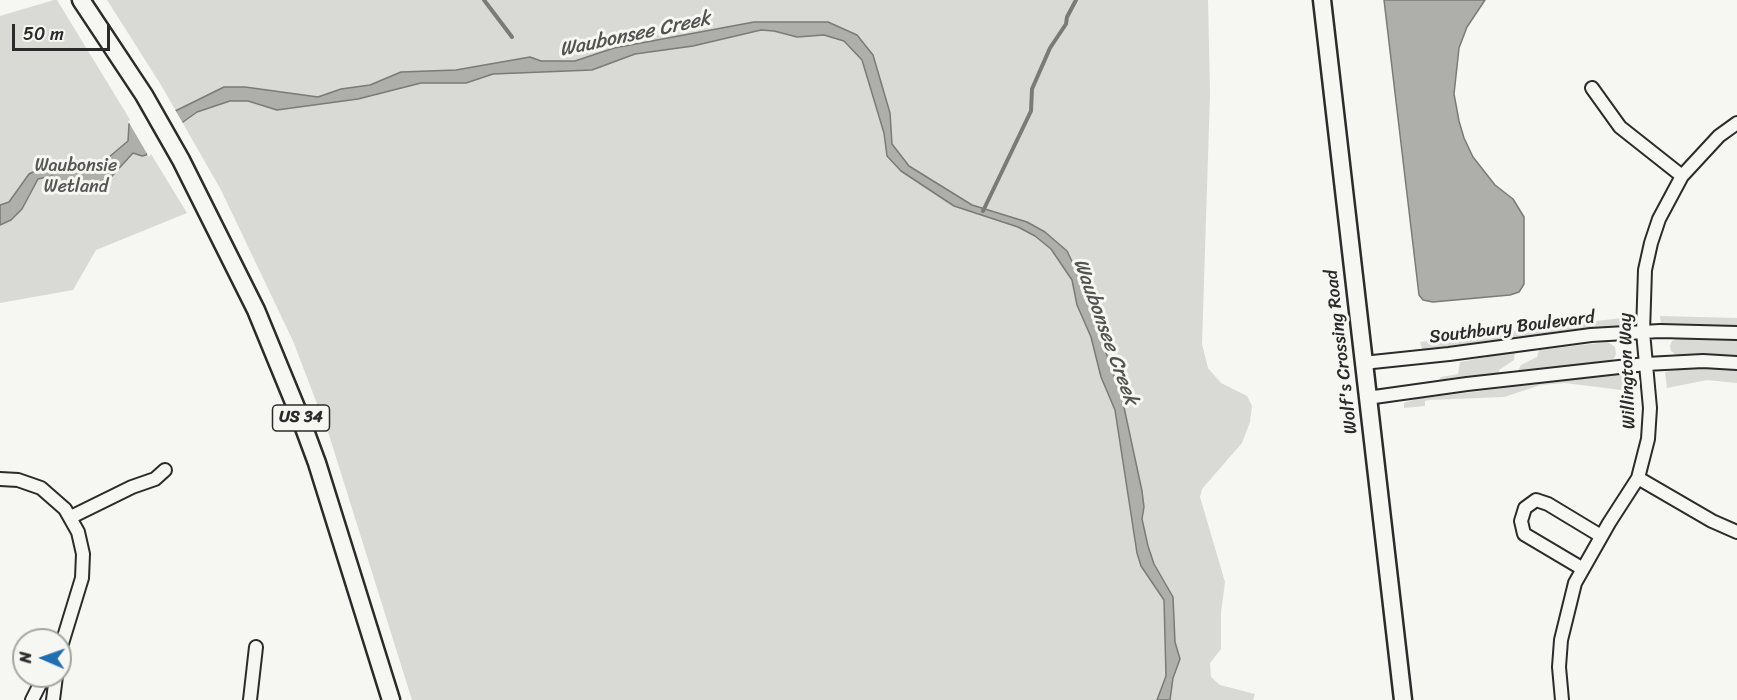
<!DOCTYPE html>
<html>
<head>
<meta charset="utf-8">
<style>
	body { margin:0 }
	#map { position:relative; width:1737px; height:700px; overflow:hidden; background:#f6f6f2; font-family:Sriracha,sans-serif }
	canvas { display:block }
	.north { position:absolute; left:12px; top:628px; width:60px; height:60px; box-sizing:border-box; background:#f6f6f2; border:2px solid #a5a5a2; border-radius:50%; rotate:272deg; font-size:16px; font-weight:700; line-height:24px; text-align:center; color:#2b2b2b }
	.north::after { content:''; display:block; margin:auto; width:21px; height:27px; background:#1f6fb2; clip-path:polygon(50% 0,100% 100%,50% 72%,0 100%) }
	.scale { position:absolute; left:12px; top:24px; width:98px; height:27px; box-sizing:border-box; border:3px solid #2b2b2b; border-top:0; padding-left:8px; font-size:18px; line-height:21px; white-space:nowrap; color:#2b2b2b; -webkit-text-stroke:4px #f6f6f2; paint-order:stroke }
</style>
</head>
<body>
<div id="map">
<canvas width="1737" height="700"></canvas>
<div class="north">N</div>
<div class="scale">50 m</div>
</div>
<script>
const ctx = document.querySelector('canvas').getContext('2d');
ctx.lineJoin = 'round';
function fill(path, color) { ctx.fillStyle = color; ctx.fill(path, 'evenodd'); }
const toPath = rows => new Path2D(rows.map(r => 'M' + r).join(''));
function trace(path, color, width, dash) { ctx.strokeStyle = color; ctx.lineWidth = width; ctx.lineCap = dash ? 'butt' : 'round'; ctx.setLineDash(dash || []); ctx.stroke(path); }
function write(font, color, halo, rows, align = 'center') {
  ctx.font = font + ' Sriracha,sans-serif'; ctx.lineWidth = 6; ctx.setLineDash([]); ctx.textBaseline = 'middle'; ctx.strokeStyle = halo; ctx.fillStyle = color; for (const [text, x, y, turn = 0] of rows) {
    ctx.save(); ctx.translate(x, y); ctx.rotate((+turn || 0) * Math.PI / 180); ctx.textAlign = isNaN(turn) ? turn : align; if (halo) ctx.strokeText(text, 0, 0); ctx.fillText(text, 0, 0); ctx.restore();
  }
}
fill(toPath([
	[54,0,57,0,187,213,96,250,73,290,0,303,0,16],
	[107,0,1208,0,1210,94,1202,344,1208,368,1221,383,1247,396,1252,406,1250,422,1242,443,1202,489,1200,497,1225,582,1221,613,1221,649,1210,663,1211,677,1220,685,1255,694,1253,700,412,700,329,435,293,341,221,190,161,85],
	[1660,316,1737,318,1737,328,1666,325,1661,324],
	[1622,318,1622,326,1613,329,1423,351,1420,342],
	[1679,338,1737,340,1737,357,1676,355,1671,351,1670,346,1672,341],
	[1608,342,1615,347,1616,353,1615,357,1610,362,1516,374,1521,365,1537,357,1539,350],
	[1515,352,1514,360,1499,370,1498,376,1437,383,1441,377,1458,374,1460,362],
	[1682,368,1737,369,1737,383,1707,380,1667,388,1665,372],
	[1620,374,1627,375,1629,391,1565,383,1541,385,1504,397,1429,400,1425,401,1425,406,1404,408,1404,403,1415,399]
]), '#d9d9d5');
const water = toPath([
	[1384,0,1485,0,1467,27,1459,48,1454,94,1459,121,1464,138,1473,157,1495,185,1513,199,1524,217,1524,284,1519,292,1510,295,1433,302,1423,300,1419,295,1384,0],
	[754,22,828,22,857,35,873,55,890,113,892,144,909,166,972,205,1027,222,1045,232,1067,251,1079,276,1122,398,1142,491,1144,507,1142,519,1148,546,1154,564,1173,597,1175,642,1180,659,1173,678,1170,700,1157,700,1166,676,1164,600,1141,566,1137,553,1115,410,1101,377,1091,337,1077,305,1072,280,1051,249,1035,236,1018,227,954,206,901,171,887,156,884,133,862,60,844,41,824,35,797,37,774,31,761,30,693,46,635,54,592,70,493,74,466,83,421,83,358,99,277,110,248,101,230,101,197,112,158,140,146,155,142,156,133,153,112,176,97,183,64,183,52,176,38,179,22,209,11,220,0,225,0,205,9,202,29,174,49,164,71,171,90,170,102,163,128,141,129,124,140,120,161,118,224,87,245,87,318,97,341,89,370,85,401,72,456,70,530,57,541,61,575,61,614,48,754,22]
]);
fill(water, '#aeaeab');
trace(water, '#7a7a78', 1.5);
fill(toPath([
	[174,108,184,125,160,142,149,157,128,121,139,117,160,115]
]), '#f6f6f2');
trace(toPath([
	[484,0,512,37],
	[983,211,1031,111,1032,89,1050,48,1066,24,1067,17,1076,0]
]), '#7a7a78', 4);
const minor = toPath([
	[1592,88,1620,127,1682,176],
	[1363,363,1449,354,1591,335,1660,331,1737,333],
	[1367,398,1467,384,1646,364,1703,361,1737,363],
	[1638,478,1712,521,1737,532],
	[0,479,18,480,41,488,65,509,78,532,83,554,82,578,60,650],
	[71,517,132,487,155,479,165,470],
	[1583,569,1524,534,1521,521,1525,508,1536,500,1548,504,1601,536],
	[32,700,44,676],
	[53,700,56,676],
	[250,700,256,647],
	[1562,700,1559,667,1561,640,1575,583,1609,523,1638,478,1648,439,1650,408,1643,332,1645,270,1651,243,1659,219,1682,176,1719,136,1737,123]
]);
const major = toPath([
	[81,0,144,95,181,160,256,310,300,417,317,463,391,700],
	[1322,0,1403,700]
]);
trace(minor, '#2b2b2b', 16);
trace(major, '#2b2b2b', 21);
trace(minor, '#f6f6f2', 12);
trace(major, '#f6f6f2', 16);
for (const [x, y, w] of [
	[301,418,57]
]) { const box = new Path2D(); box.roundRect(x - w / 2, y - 13, w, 26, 4.5); ctx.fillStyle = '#f6f6f2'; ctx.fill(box); trace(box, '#2b2b2b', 1.5); }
write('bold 16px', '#2b2b2b', null, [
	["US 34",301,418]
]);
write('18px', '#565656', '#f6f6f2', [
	["Waubonsie",76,166],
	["Wetland",76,187]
]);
write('18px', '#2b2b2b', '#f6f6f2', [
	["Southbury Boulevard",1512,328,-7],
	["Wolf's Crossing Road",1342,352,-97],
	["Willington Way",1628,371,-92]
]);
write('italic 20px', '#525251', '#f6f6f2', [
	["Waubonsee Creek",635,35,-12],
	["Waubonsee Creek",1105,332,70]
]);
</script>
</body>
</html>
